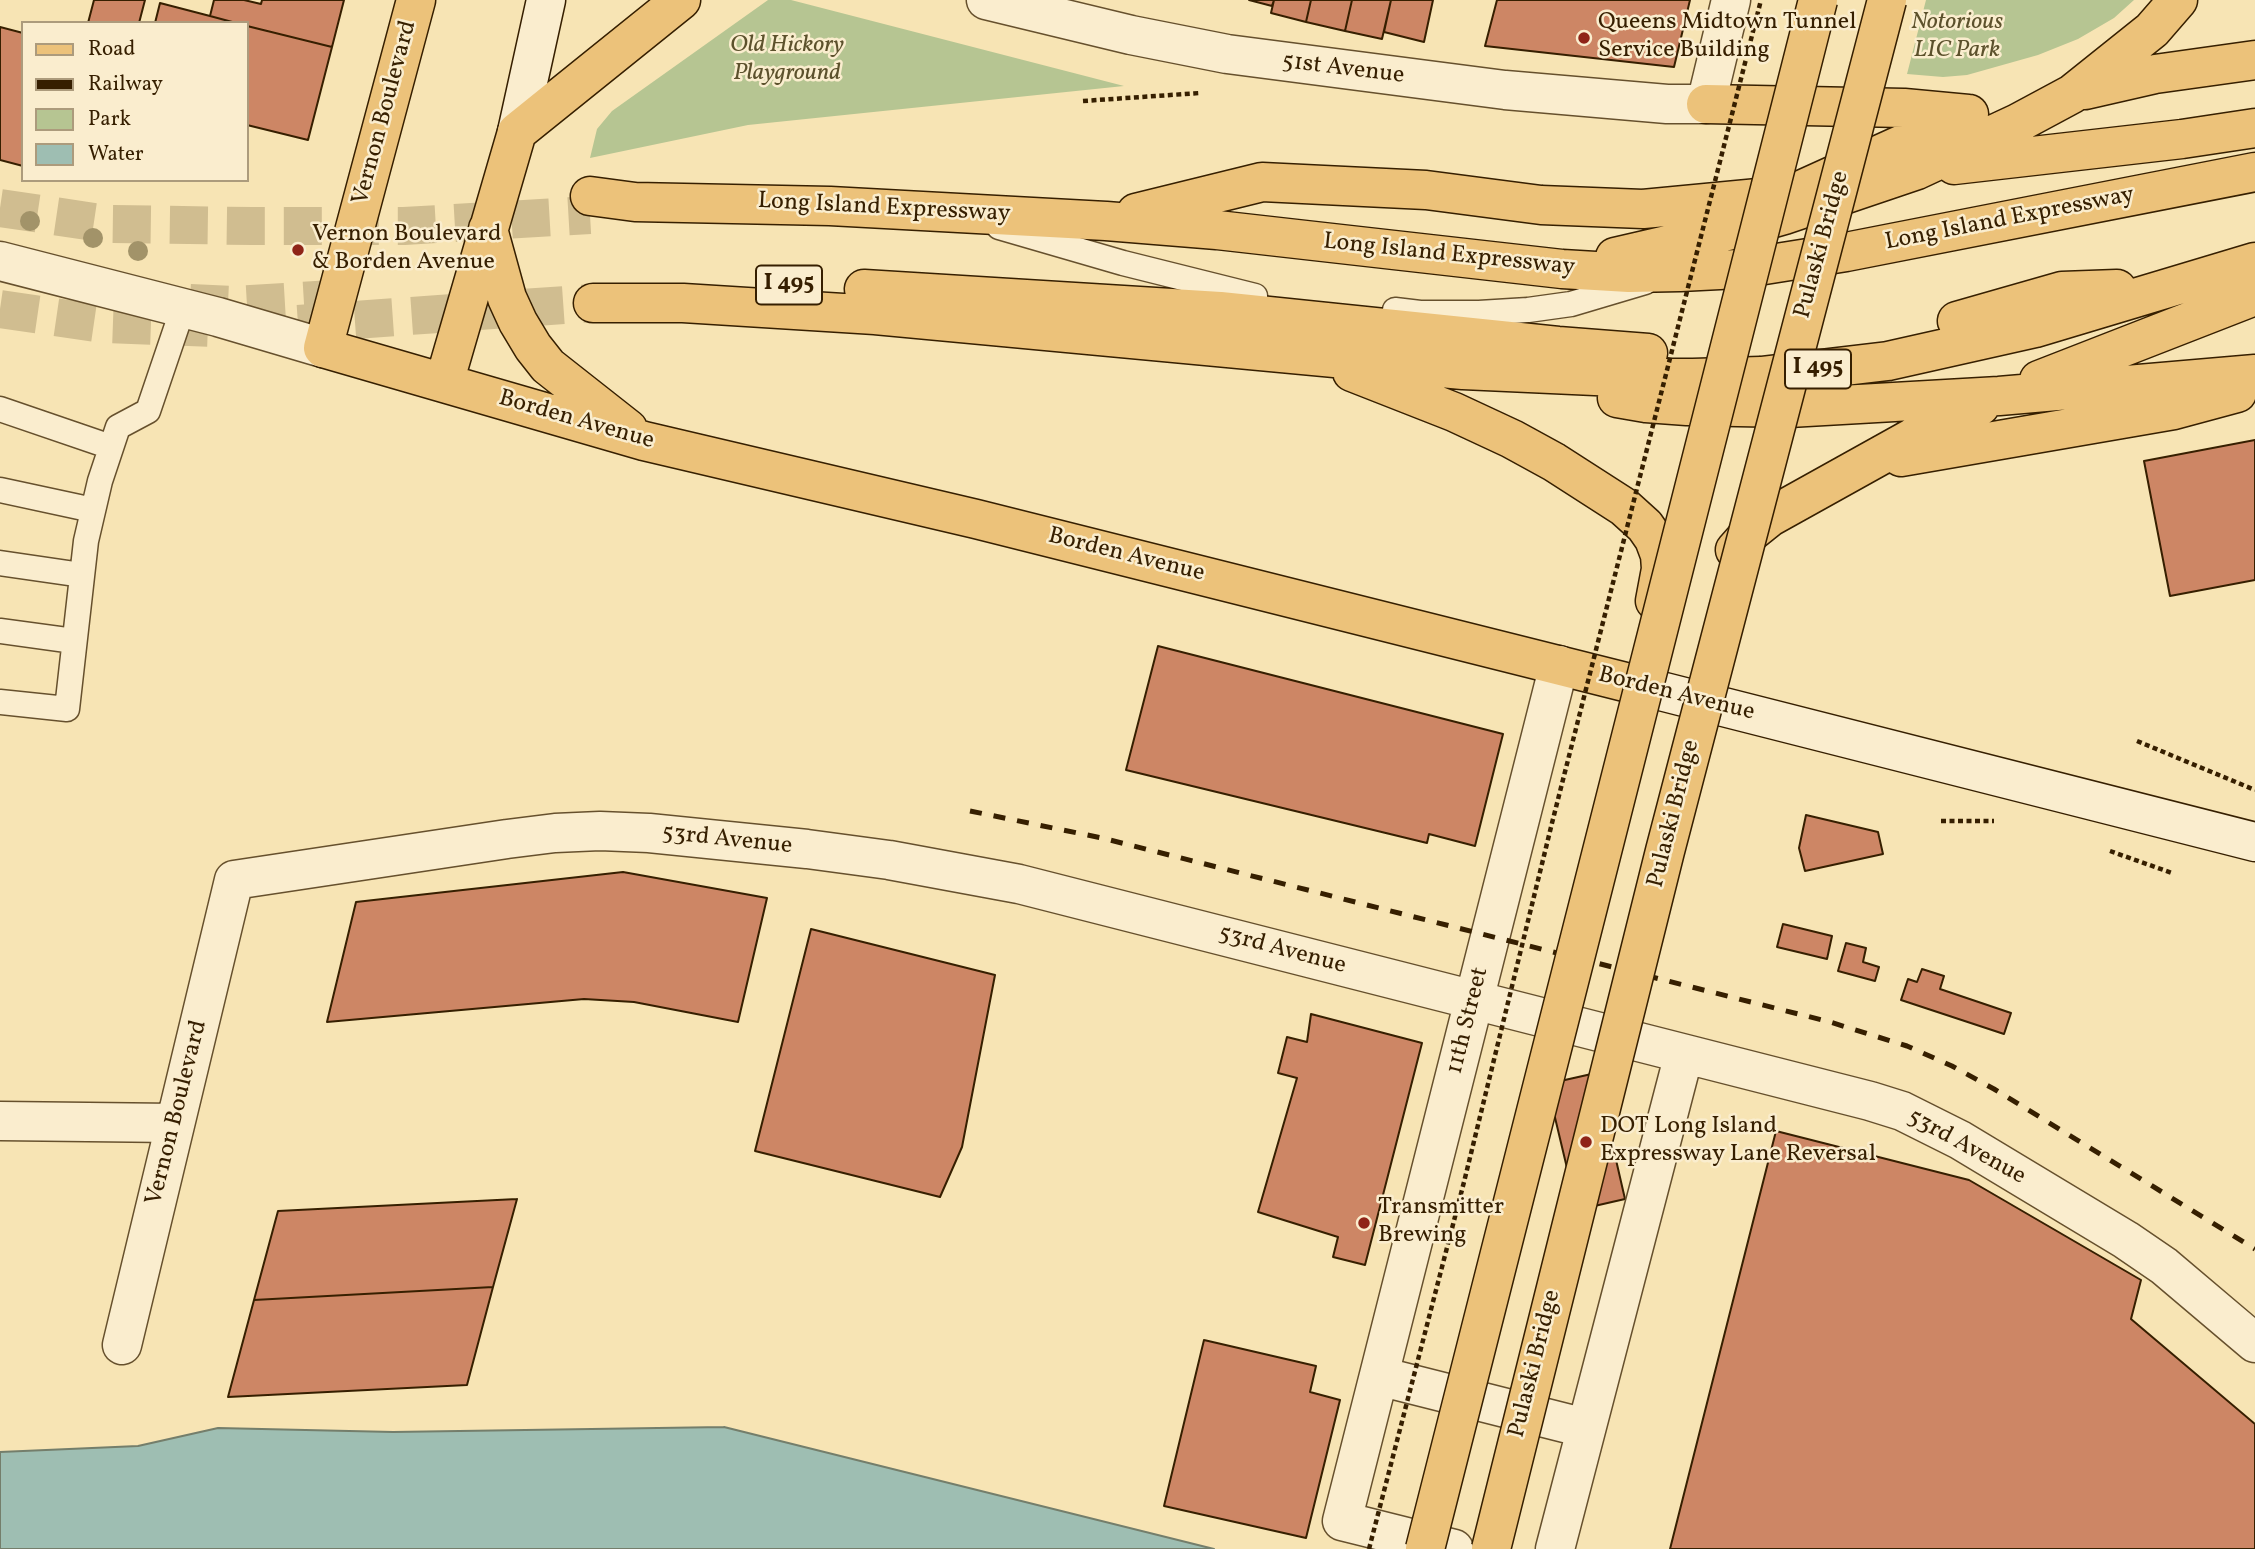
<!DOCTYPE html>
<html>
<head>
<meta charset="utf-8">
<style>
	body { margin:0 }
	#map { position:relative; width:2255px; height:1549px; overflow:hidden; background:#f7e4b4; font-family:Vollkorn,serif }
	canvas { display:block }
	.legend { position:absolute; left:21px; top:21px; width:228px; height:161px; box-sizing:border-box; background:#faedce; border:2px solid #ac9b7c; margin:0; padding:9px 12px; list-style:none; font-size:21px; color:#361f00 }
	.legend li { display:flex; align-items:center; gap:14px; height:35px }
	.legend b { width:35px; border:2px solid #ac9b7c }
</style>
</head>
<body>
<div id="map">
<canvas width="2255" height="1549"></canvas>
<ul class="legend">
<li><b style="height:9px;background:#ecc27a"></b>Road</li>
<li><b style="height:9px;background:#361f00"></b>Railway</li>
<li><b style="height:19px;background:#b6c592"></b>Park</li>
<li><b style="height:19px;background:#9ebeb2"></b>Water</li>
</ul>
</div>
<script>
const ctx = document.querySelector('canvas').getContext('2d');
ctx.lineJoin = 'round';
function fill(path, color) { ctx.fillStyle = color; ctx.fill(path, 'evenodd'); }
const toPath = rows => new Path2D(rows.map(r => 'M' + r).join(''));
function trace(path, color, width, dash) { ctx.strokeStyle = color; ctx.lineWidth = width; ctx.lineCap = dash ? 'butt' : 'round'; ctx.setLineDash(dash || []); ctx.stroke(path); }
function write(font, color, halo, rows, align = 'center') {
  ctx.font = font + ' Vollkorn,serif'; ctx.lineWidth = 5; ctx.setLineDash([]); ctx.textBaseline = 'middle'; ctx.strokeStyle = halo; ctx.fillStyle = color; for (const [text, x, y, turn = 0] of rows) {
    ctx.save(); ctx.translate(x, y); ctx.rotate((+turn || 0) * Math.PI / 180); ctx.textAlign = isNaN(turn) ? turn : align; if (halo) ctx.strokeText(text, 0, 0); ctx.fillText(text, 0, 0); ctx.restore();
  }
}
fill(toPath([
	[768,0,791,0,1124,86,748,125,590,158,597,129,612,111],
	[1926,0,2134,0,2114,18,2078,39,2038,55,1967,75,1943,77,1907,74]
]), '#b6c592');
const water = toPath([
	[724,1427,1214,1549,0,1549,0,1452,138,1446,218,1428,393,1432,724,1427]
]);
fill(water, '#9ebeb2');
trace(water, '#747e6b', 2);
const building = toPath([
	[94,0,145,0,139,23,88,23,94,0],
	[214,0,244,0,261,4,262,0,344,0,332,47,247,26,247,23,236,23,210,16,214,0],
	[1249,0,1274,0,1272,6,1249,0],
	[1274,0,1311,0,1306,22,1271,13,1274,0],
	[1311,0,1352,0,1345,31,1306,22,1311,0],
	[1352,0,1391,0,1382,39,1345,31,1352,0],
	[1391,0,1433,0,1424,42,1384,32,1391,0],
	[1497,0,1690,0,1674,67,1485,46,1497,0],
	[160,3,210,16,236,23,155,23,160,3],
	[247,26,332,47,308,140,247,125,247,26],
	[0,27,23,33,23,166,0,160,0,27],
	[2255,440,2255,580,2170,596,2144,461,2255,440],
	[1158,646,1503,734,1475,846,1429,834,1427,843,1126,770,1158,646],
	[1806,815,1878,832,1883,854,1805,871,1799,848,1806,815],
	[623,872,767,898,738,1022,634,1002,584,999,327,1022,356,902,623,872],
	[1783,924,1832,936,1827,959,1777,947,1783,924],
	[811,929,995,975,962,1147,940,1197,755,1151,811,929],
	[1846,943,1866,948,1863,962,1879,967,1875,981,1838,971,1846,943],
	[1922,969,1944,976,1940,989,2011,1013,2004,1034,1901,1000,1908,979,1917,982,1922,969],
	[1311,1014,1422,1043,1365,1265,1333,1257,1338,1237,1258,1212,1297,1078,1278,1073,1287,1037,1307,1042,1311,1014],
	[1596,1073,1625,1199,1577,1210,1547,1084,1596,1073],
	[1776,1131,1969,1180,2141,1280,2131,1319,2255,1424,2255,1549,1670,1549,1776,1131],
	[517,1199,493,1287,254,1300,278,1211,517,1199],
	[493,1287,467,1385,228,1397,254,1300,493,1287],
	[1204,1340,1316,1366,1310,1392,1340,1400,1306,1538,1164,1506,1204,1340]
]);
fill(building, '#cd8665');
trace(building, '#361f00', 2);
trace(toPath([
	[0,208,108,224,253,226,404,226,590,215],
	[190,303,233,305,333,299],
	[0,309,103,324,217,328],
	[298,324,593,303]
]), '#d0bd90', 38, [38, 19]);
const service = toPath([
	[999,227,1123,263,1255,296],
	[1395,310,1420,313,1479,313,1528,310,1571,304,1645,282],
	[0,409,111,447],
	[0,490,93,510],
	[0,563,82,575],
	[0,631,74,641],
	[0,702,67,709,86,541,100,481,118,427,148,411,183,308]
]);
const minor = toPath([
	[986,0,1131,35,1227,54,1505,90,1667,104,1706,104,1731,0],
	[0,261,218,317,323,348],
	[0,1121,175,1123],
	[122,1345,234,880,507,839,555,833,600,831,649,833,807,849,889,860,1019,884,1870,1101,1902,1111,1960,1140,2126,1240,2164,1266,2255,1343],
	[1379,1376,1585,1428],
	[1454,1549,1342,1521,1559,665],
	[1555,1549,1684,1054]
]);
const secondary = toPath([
	[517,132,546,0],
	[1633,684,2255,842]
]);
const primary = toPath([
	[416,0,323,348,644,441,976,519,1633,684],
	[488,229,507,298,518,322,533,347,548,366,628,429],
	[444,383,517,132,681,0]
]);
const motorway = toPath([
	[2085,90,2155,74,2255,60],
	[1706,104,1904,108,1968,114],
	[1954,165,2182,139,2255,128],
	[590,196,635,202,830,206,1106,221,1217,230,1562,269,1629,273,1680,272,1739,269,1846,252,2255,172],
	[1136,213,1262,182,1426,190,1541,205,1643,209,1790,195,1969,114],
	[1615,257,1732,230,1784,215,1917,170,2018,123,2072,94,2152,30,2178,0],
	[864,289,1220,311,1558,346,1648,353],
	[593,303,683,303,875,315,1463,370,1639,378,1693,378,1761,376,1888,361,2035,328,2255,262],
	[1957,321,2062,291,2117,289],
	[1352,372,1454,412,1512,439,1554,462,1624,507,1645,526,1654,539,1660,555,1661,569,1655,601],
	[2039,380,2247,299,2255,294],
	[1617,398,1646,403,1687,406,1789,408,1999,396,2255,374],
	[1901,457,2174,410,2237,393],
	[1735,550,1750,533,1770,517,1912,438,1980,406]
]);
trace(service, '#66502d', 27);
trace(minor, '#66502d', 41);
trace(secondary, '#361f00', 41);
trace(primary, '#361f00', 41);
trace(motorway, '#361f00', 41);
trace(toPath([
	[1083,101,1200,93],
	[2137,741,2255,790],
	[1941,821,1994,821],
	[2110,851,2172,873]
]), '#361f00', 4.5, [5, 3.5]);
trace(service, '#faedce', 24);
trace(minor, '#faedce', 38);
trace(secondary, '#faedce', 38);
trace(primary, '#ecc27a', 38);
trace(motorway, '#ecc27a', 38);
trace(toPath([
	[970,811,1102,838,1830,1022,1907,1046,1952,1066,1994,1089,2255,1249]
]), '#361f00', 5, [12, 12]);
const primaryBridge = toPath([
	[1425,1549,1818,0],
	[1491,1549,1665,851,1887,0]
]);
trace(primaryBridge, '#361f00', 41, []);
trace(toPath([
	[1369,1549,1464,1182,1552,823,1761,0]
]), '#361f00', 4.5, [5, 3.5]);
trace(primaryBridge, '#ecc27a', 38);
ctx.fillStyle = '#a29369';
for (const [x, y] of [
	[30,221],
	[93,238],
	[138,251]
]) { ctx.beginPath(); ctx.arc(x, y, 10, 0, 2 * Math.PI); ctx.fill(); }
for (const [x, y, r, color] of [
	[1584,38,7,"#8f2418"],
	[298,250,7,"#8f2418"],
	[1586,1142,7,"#8f2418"],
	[1364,1223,7,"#8f2418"]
]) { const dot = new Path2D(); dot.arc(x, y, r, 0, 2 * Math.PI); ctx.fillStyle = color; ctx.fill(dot); trace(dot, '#faedce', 2.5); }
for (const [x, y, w] of [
	[789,285,66],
	[1818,369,66]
]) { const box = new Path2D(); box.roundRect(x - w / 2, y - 19.5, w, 39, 5); ctx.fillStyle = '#faedce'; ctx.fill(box); trace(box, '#361f00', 2); }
write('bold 23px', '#361f00', null, [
	["I 495",789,285],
	["I 495",1818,369]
]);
write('24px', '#361f00', '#faedce', [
	["Queens Midtown Tunnel",1598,24],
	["Service Building",1598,52],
	["Vernon Boulevard",312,236],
	["& Borden Avenue",312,264],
	["DOT Long Island",1600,1128],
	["Expressway Lane Reversal",1600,1156],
	["Transmitter",1378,1209],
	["Brewing",1378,1237]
], 'left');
write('italic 24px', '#5c512c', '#faedce', [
	["Notorious",1957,24],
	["LIC Park",1957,52],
	["Old Hickory",787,47],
	["Playground",787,75]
]);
write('24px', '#361f00', '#faedce', [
	["51st Avenue",1343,70,7],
	["Vernon Boulevard",386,113,-75],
	["Long Island Expressway",884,209,3],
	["Long Island Expressway",2010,220,-11],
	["Pulaski Bridge",1823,245,-75],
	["Long Island Expressway",1449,256,6],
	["Borden Avenue",576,421,16],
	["Borden Avenue",1126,556,14],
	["Borden Avenue",1676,695,14],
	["Pulaski Bridge",1675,814,-76],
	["53rd Avenue",727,841,6],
	["53rd Avenue",1282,951,15],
	["11th Street",1469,1021,-76],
	["Vernon Boulevard",178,1113,-76],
	["53rd Avenue",1966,1148,29],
	["Pulaski Bridge",1536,1364,-76]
]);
</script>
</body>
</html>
